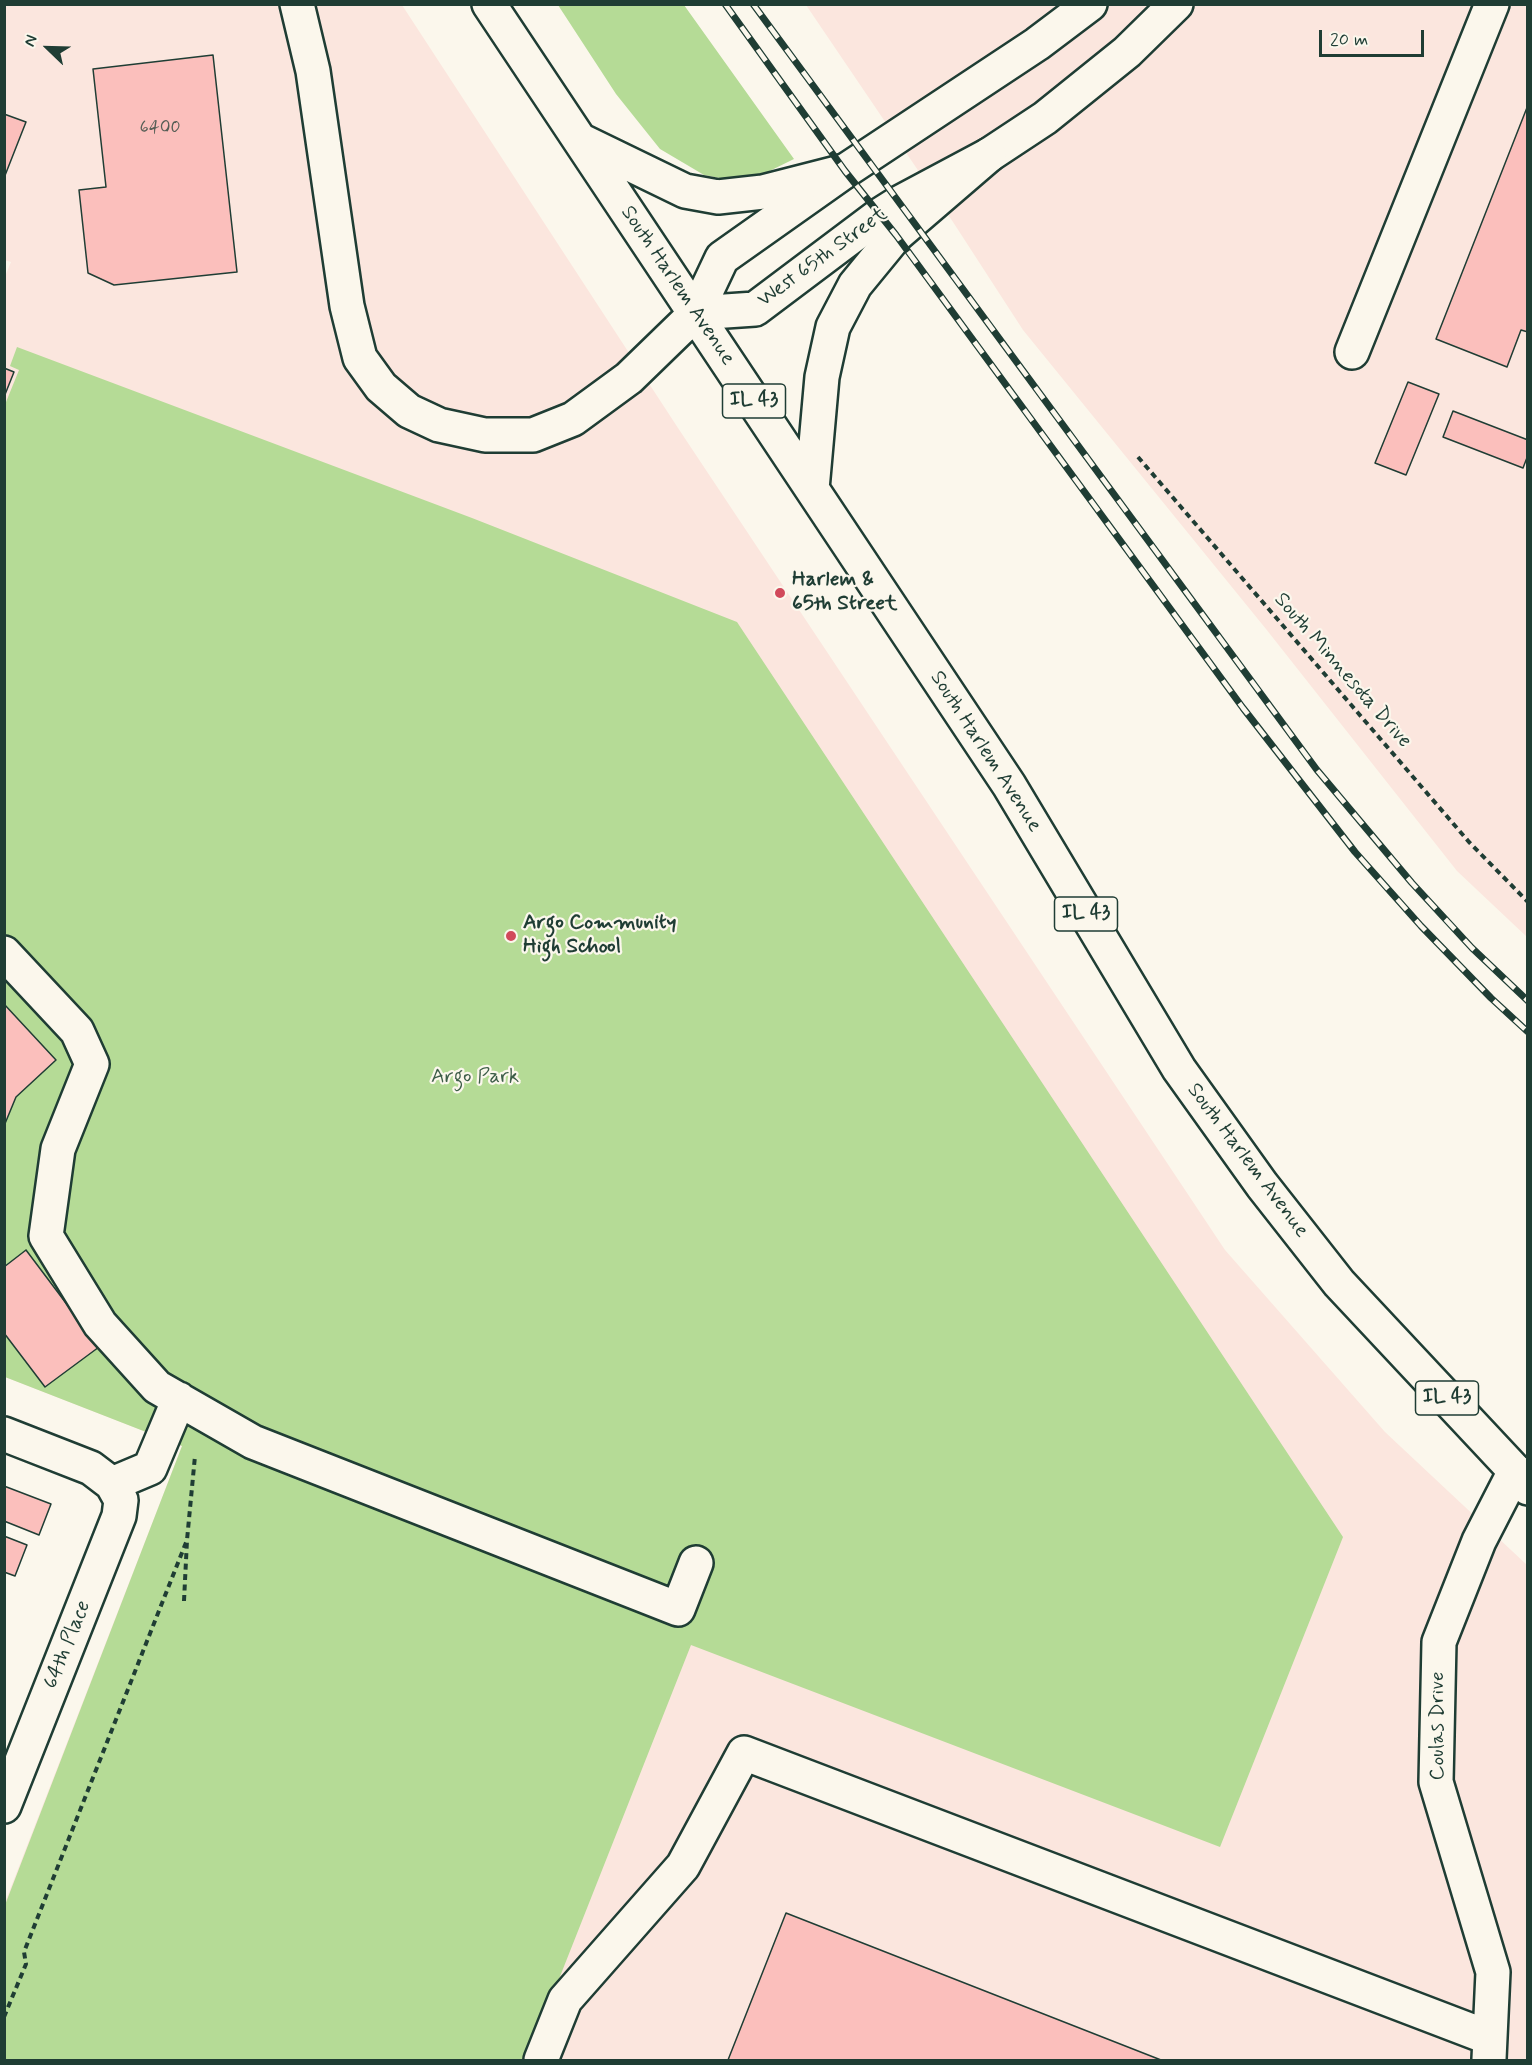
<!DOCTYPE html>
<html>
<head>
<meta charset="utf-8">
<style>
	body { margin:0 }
	#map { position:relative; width:1532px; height:2065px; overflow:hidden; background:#fbf7ec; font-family:Mynerve,sans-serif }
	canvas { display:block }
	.frame { position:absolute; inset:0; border:6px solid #1f3d34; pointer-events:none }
	.north { position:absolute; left:18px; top:18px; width:60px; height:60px; -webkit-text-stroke:4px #fbf7ec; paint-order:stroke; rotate:293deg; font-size:16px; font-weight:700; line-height:24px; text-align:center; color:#1f3d34 }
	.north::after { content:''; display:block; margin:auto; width:21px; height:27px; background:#1f3d34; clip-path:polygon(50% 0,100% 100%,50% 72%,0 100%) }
	.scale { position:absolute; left:1319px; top:30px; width:105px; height:27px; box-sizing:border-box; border:3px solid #1f3d34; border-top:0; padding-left:8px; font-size:18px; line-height:21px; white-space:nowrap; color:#1f3d34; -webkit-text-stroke:4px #fbf7ec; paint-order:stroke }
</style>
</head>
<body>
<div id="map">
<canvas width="1532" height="2065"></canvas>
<div class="frame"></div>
<div class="north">N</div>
<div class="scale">20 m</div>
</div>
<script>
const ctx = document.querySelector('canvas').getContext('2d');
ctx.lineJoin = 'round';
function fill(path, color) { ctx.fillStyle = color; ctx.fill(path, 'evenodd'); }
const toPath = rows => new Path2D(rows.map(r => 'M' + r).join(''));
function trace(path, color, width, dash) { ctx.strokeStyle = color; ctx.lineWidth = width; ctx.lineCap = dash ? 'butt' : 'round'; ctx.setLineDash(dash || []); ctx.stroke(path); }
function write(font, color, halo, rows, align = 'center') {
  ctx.font = font + ' Mynerve,sans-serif'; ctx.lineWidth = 4.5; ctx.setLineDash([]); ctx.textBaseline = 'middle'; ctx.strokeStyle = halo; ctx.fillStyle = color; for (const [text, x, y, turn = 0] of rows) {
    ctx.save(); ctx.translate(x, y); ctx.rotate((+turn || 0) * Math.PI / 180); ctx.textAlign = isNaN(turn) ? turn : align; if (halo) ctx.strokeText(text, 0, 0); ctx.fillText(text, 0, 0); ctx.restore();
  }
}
fill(toPath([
	[5,5,402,5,678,428,1225,1250,1385,1432,1527,1565,1527,2060,5,2060,4,1905,182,1446,5,1377,4,279,11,262,4,260],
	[806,5,1527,5,1527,937,1457,871,1266,629,1023,330,953,222]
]), '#fbe6de');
fill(toPath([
	[558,5,684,5,794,159,745,183,704,175,660,149,616,94],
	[17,347,472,518,737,622,1343,1537,1220,1847,691,1645,527,2060,5,2060,5,1905,182,1446,5,1377,4,407,19,370,10,366]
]), '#b5db96');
const building = toPath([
	[213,55,237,272,114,285,88,273,79,190,106,187,93,69,213,55],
	[1528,105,1528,332,1521,330,1507,367,1436,339,1528,105],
	[4,114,26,122,4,178,4,114],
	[4,368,14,372,4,397,4,368],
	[1408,382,1439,394,1406,475,1375,463,1408,382],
	[1453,411,1528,440,1528,455,1523,468,1443,437,1453,411],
	[4,1004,56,1060,16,1097,4,1126,4,1004],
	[26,1250,99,1347,45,1387,4,1333,4,1267,26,1250],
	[4,1486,51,1504,39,1535,4,1521,4,1486],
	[4,1536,27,1545,15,1576,4,1572,4,1536],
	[786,1913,1161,2060,728,2060,786,1913]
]);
fill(building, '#fbbfbc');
trace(building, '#1f3d34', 1.5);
const minor = toPath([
	[1090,4,1037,44,845,171,722,258,696,313,755,309,880,215,899,203,989,155,1045,118,1127,52,1176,4],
	[1352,352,1492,4],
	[4,953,77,1031,92,1064,58,1149,46,1236,100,1324,157,1387,253,1442,678,1609,696,1563],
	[4,1434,91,1468,112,1484,121,1500,119,1516,4,1806],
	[112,1484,150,1468,179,1399],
	[1489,2059,1493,1972,1436,1782,1439,1642,1479,1541,1515,1471],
	[541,2060,565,2000,683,1866,744,1753,1490,2038]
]);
const major = toPath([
	[297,4,313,71,347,306,360,358,381,387,409,411,439,425,485,435,533,435,573,419,629,378,696,313],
	[489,4,1009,785,1179,1069,1262,1185,1339,1283,1515,1471,1528,1488],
	[580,140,685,191,718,197,763,192,845,171],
	[812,489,822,377,833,327,855,285,896,235,989,155]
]);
trace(minor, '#1f3d34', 38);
trace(major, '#1f3d34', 38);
trace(toPath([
	[1138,457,1469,842,1528,902],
	[184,1601,187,1540,195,1456],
	[4,2017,26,1964,24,1952,187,1540]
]), '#1f3d34', 4, [6, 4.5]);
trace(minor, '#fbf7ec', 33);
trace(major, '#fbf7ec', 33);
const rail = toPath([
	[725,4,845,171,896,235,1243,708,1355,852,1421,926,1491,998,1528,1032],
	[753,4,1317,770,1412,883,1472,948,1528,1001]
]);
trace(rail, '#1f3d34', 7);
trace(rail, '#fbf7ec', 4.5, [14]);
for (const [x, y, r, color] of [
	[780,593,6,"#d1495b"],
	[511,936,6,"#d1495b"]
]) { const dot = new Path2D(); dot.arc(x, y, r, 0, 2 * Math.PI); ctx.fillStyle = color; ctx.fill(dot); trace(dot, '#fbf7ec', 2); }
write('18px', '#565e56', null, [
	["6400",160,128]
]);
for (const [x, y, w] of [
	[754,401,63],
	[1086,914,63],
	[1447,1398,63]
]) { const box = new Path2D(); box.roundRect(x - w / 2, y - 17, w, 34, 4.5); ctx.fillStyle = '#fbf7ec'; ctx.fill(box); trace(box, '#1f3d34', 1.5); }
write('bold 20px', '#1f3d34', null, [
	["IL 43",754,401],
	["IL 43",1086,914],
	["IL 43",1447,1398]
]);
write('21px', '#1f3d34', '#fbf7ec', [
	["West 65th Street",823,258,-36],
	["South Harlem Avenue",677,286,56],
	["South Minnesota Drive",1342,671,49],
	["South Harlem Avenue",985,752,57],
	["South Harlem Avenue",1247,1161,53],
	["64th Place",68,1645,-68],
	["Coulas Drive",1439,1726,-90]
]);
write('bold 21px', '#1f3d34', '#fbf7ec', [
	["Harlem &",792,581],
	["65th Street",792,605],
	["Argo Community",523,924],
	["High School",523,948]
], 'left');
write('21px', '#3d5d48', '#fbf7ec', [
	["Argo Park",475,1078]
]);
</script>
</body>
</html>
